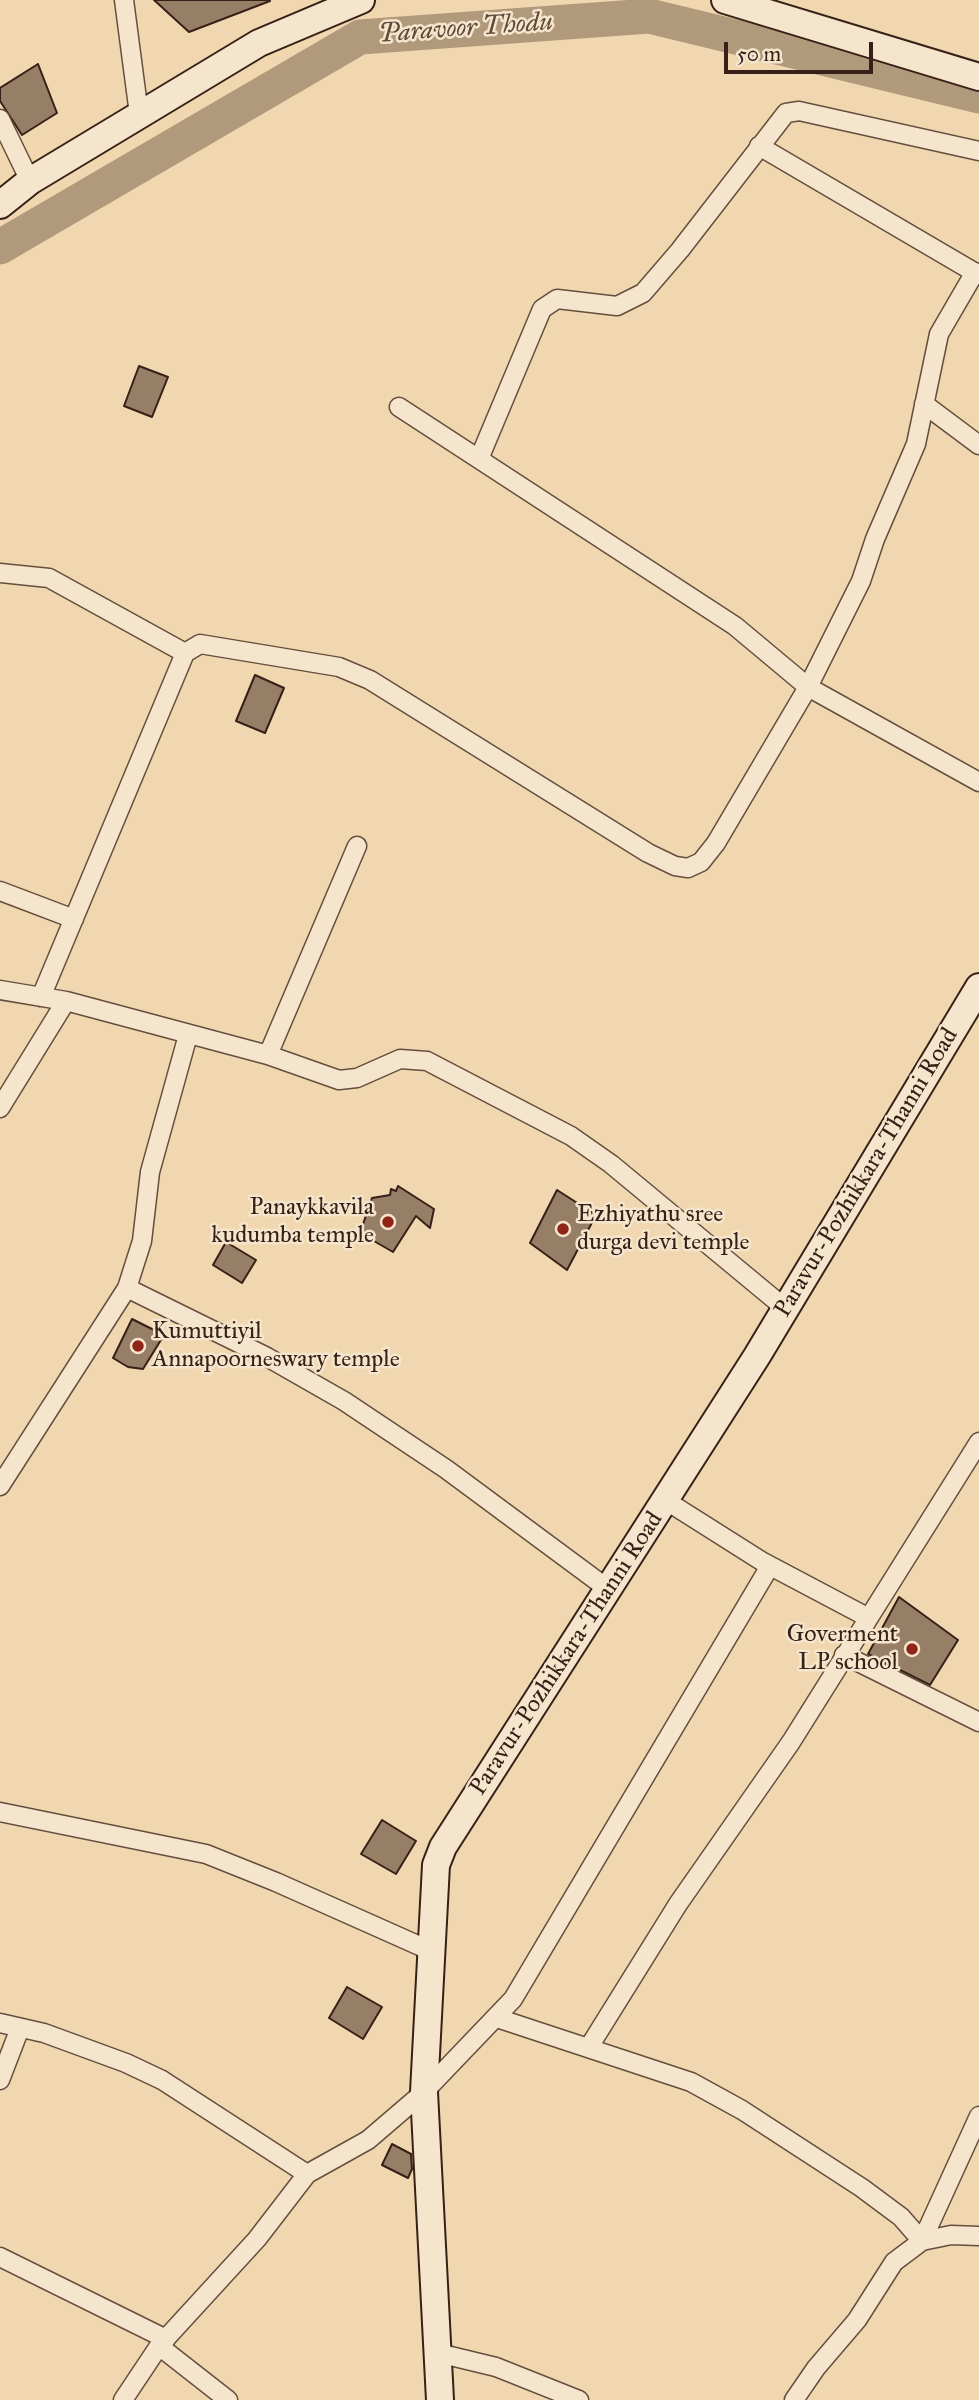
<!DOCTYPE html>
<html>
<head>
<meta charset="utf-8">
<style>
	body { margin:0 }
	#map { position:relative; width:979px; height:2400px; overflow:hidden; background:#f0d7b0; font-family:"IM FELL Great Primer",serif }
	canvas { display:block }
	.scale { position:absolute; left:724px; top:42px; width:149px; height:32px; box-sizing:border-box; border:4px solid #372017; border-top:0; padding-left:9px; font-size:21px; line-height:24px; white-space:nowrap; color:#372017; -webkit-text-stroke:5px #f5e5cc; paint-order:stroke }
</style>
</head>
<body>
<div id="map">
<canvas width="979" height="2400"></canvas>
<div class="scale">50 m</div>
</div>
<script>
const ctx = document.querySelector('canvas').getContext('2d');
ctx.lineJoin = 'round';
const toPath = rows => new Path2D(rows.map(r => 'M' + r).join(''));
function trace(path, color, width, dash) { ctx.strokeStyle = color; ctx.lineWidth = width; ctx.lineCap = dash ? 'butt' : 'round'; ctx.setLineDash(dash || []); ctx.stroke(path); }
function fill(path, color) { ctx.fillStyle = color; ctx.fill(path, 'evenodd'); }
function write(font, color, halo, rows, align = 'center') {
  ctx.font = font + ' "IM FELL Great Primer",serif'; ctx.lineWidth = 5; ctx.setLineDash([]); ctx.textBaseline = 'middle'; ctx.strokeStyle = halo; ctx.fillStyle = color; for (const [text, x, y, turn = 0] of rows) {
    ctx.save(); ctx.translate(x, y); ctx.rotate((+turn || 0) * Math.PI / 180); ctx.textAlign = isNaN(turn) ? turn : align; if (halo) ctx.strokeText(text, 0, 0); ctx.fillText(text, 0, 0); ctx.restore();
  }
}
trace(toPath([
	[0,247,360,37,649,16,979,96]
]), '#b1997c', 35);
const building = toPath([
	[154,0,269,0,270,1,189,32,154,0],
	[38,64,57,113,22,135,0,101,0,88,38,64],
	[139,366,168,377,152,417,124,406,139,366],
	[255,675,284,688,265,733,236,721,255,675],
	[398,1186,434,1209,430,1228,416,1216,393,1252,360,1233,372,1198,390,1195,391,1189,396,1191,398,1186],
	[557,1190,596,1215,567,1270,530,1243,557,1190],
	[226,1242,256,1260,242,1283,213,1265,226,1242],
	[132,1319,164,1335,143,1369,128,1367,113,1358,132,1319],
	[899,1597,958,1640,930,1685,868,1654,899,1597],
	[382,1820,416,1841,396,1874,361,1854,382,1820],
	[347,1987,382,2007,363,2039,329,2018,347,1987],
	[392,2144,411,2154,412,2169,408,2178,382,2165,392,2144]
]);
fill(building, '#977f67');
trace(building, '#372017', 2);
const minor = toPath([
	[124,0,139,114],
	[0,119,30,181],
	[759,146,979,275],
	[924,404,979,445],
	[399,407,735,626,808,687,979,782],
	[479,459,542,309,557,299,617,306,643,293,680,250,786,113,799,111,979,151],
	[0,573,49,578,185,653],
	[0,891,74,919],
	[0,990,66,1001,268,1055,339,1080,357,1078,400,1059,427,1061,571,1136,611,1164,786,1309],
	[41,997,185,653,200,644,339,667,370,680,648,853,675,866,688,868,701,862,716,843,808,687,861,581,875,539,916,444,939,334,975,272],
	[268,1055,357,846],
	[0,1108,66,1001],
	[127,1288,267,1357,344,1401,446,1469,608,1589],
	[0,1486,127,1288,142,1241,150,1172,188,1035],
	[665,1500,763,1562,867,1617],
	[844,1655,979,1722],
	[0,1812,206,1854,276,1882,431,1951],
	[497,2018,691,2082,742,2110,862,2188,901,2217,922,2241,979,2116],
	[0,2023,44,2033,126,2063,162,2080,307,2174,368,2140,424,2092,513,1999,770,1566],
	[589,2047,678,1904,791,1742,979,1442],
	[0,2080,20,2028],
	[0,2257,166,2339],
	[159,2346,228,2400],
	[438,2353,496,2367,579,2400],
	[123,2400,159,2346,257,2239,307,2174],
	[794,2400,816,2368,857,2320,894,2262,922,2241,951,2235,979,2236]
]);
const secondary = toPath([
	[725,0,979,77],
	[0,205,30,181,259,43,361,0],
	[440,2400,424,2092,436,1865,443,1847,757,1356,979,987]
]);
trace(minor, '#654e3d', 21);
trace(secondary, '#372017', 30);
trace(minor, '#f5e5cc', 18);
trace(secondary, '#f5e5cc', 26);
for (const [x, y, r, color] of [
	[388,1222,7,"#8f2418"],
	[563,1229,7,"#8f2418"],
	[138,1346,7,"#8f2418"],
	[912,1649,7,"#8f2418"]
]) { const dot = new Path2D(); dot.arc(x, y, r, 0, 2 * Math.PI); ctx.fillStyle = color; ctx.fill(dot); trace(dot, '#f5e5cc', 2.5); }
write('24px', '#372017', '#f5e5cc', [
	["Paravur-Pozhikkara-Thanni Road",867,1173,-59],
	["Paravur-Pozhikkara-Thanni Road",567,1654,-57]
]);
write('24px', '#372017', '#f5e5cc', [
	["Panaykkavila",374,1208],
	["kudumba temple",374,1236],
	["Ezhiyathu sree",577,1215,"left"],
	["durga devi temple",577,1243,"left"],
	["Kumuttiyil",152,1332,"left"],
	["Annapoorneswary temple",152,1360,"left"],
	["Goverment",898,1635],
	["LP school",898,1663]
], 'right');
write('italic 26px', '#624a3a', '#f5e5cc', [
	["Paravoor Thodu",466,29,-4]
]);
</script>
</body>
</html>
